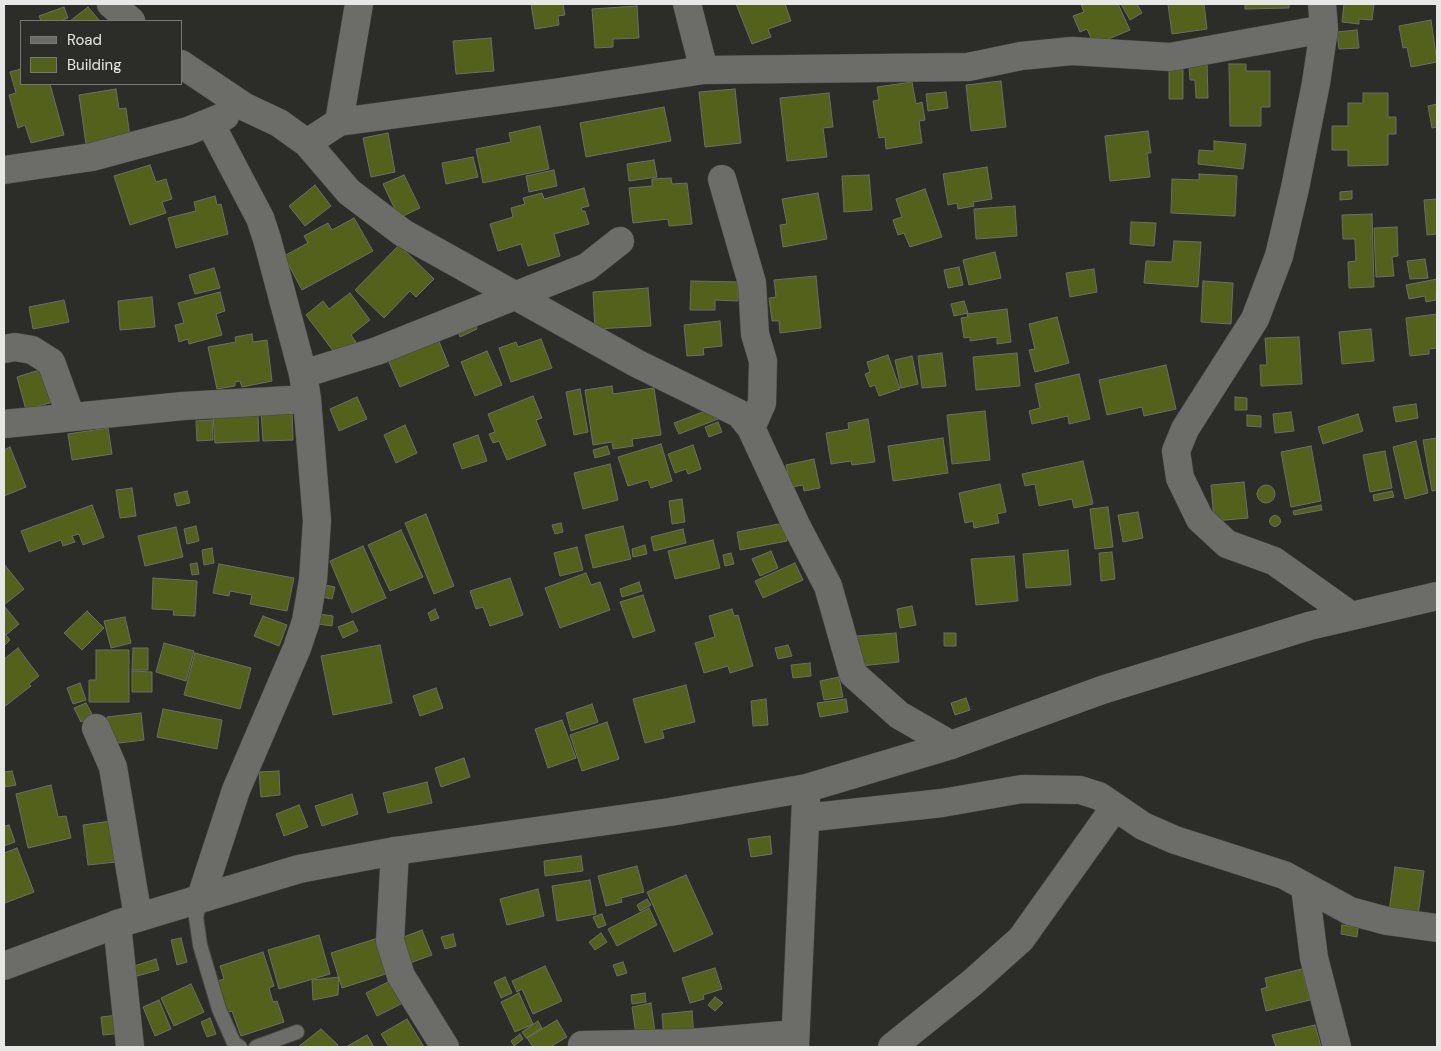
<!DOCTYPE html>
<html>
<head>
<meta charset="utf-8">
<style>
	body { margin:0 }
	#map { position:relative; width:1441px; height:1051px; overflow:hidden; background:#2c2d29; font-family:"DM Sans",sans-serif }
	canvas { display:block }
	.frame { position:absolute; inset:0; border:5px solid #e7e8e6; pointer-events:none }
	.legend { position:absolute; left:20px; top:20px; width:162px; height:65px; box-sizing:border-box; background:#2c2d29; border:1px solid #777875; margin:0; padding:6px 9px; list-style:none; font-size:15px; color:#e7e8e6 }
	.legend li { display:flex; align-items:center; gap:10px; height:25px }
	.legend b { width:25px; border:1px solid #777875 }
</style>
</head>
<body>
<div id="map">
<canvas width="1441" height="1051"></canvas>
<div class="frame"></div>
<ul class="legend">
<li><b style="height:6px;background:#6c6d68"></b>Road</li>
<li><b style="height:14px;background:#53611a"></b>Building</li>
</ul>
</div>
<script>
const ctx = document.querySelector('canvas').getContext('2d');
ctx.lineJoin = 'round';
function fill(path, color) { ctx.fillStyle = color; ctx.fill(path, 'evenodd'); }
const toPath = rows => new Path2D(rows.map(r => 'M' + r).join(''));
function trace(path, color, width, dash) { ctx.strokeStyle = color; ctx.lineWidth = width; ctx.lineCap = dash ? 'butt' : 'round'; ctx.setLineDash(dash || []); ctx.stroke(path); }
const building = toPath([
	[531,4,563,4,565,15,558,16,559,25,535,29,531,4],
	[736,4,785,4,791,21,768,29,771,37,752,44,736,4],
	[1081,4,1118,4,1130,30,1094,45,1087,29,1080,32,1073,16,1084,12,1081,4],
	[1121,4,1137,4,1142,13,1130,20,1121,4],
	[1168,4,1204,4,1207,29,1172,34,1168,4],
	[1245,4,1289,4,1289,8,1245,9,1245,4],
	[1344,4,1374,4,1372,20,1359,19,1359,24,1342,22,1344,4],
	[637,6,639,38,613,39,613,47,595,48,592,9,637,6],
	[64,7,68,18,60,21,41,21,39,16,64,7],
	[88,7,100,21,70,21,88,7],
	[1431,20,1437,62,1411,67,1407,47,1403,48,1399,26,1431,20],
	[1357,30,1359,48,1339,49,1337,32,1357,30],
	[491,38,494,71,456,74,453,41,491,38],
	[1207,62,1208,98,1196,98,1195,80,1190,80,1189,63,1207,62],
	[1229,64,1246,64,1246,71,1270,71,1270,107,1261,107,1261,126,1230,126,1229,64],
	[21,69,21,84,50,84,64,135,31,143,25,125,18,128,9,95,16,93,10,72,21,69],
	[1169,69,1183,69,1183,99,1169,99,1169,69],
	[1001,81,1006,127,971,131,966,85,1001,81],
	[912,82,916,104,922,102,925,120,919,121,922,143,886,149,885,137,879,138,873,101,879,100,877,87,912,82],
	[116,89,119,109,126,108,130,137,86,144,79,95,116,89],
	[735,89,741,143,705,147,699,92,735,89],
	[946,92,948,108,928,111,926,94,946,92],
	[829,93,833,127,823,128,827,157,787,161,780,98,829,93],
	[1363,93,1388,93,1388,117,1396,117,1396,134,1388,134,1388,165,1348,166,1348,150,1332,150,1332,126,1348,126,1348,103,1363,103,1363,93],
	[1437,104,1437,127,1432,128,1428,106,1437,104],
	[664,107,671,141,586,157,580,123,664,107],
	[540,126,549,169,483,183,476,149,511,142,509,133,540,126],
	[1148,131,1151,153,1147,153,1150,177,1110,181,1105,136,1148,131],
	[388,133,395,172,371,177,363,138,388,133],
	[1214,141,1246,144,1243,169,1198,164,1199,150,1214,151,1214,141],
	[473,157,478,177,446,184,442,163,473,157],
	[654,160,657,177,629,181,627,164,654,160],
	[150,165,156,182,166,179,172,199,162,202,166,213,130,225,114,176,150,165],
	[987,167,992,199,973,202,974,206,958,209,957,203,948,205,943,174,987,167],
	[554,170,557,186,529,192,526,176,554,170],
	[1199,174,1237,176,1235,216,1171,213,1172,179,1199,180,1199,174],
	[404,175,420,208,399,218,383,184,404,175],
	[869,175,872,210,844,212,842,176,869,175],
	[671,178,672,184,687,183,692,224,669,226,668,219,633,223,629,188,652,186,652,179,671,178],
	[315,185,331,206,305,226,289,206,315,185],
	[584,188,589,206,581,208,582,211,585,211,589,224,554,234,560,256,528,266,521,244,498,251,490,224,513,217,511,208,525,204,523,198,542,193,544,199,584,188],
	[925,189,942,237,910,247,904,233,898,235,893,220,902,217,896,199,925,189],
	[1352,191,1352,199,1340,200,1340,192,1352,191],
	[818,193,827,239,783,247,780,225,787,224,782,199,818,193],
	[215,196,217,205,221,204,228,234,176,248,168,218,196,211,194,202,215,196],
	[1437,199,1437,234,1427,235,1424,200,1437,199],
	[1015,206,1017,236,976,239,974,209,1015,206],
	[1372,214,1374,287,1349,288,1348,262,1356,261,1355,239,1343,239,1342,215,1372,214],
	[354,218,373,251,302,290,284,256,308,243,304,236,328,223,332,230,354,218],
	[1131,222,1156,223,1154,246,1130,244,1131,222],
	[1397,227,1398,256,1392,257,1394,276,1376,277,1374,228,1397,227],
	[1174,241,1201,242,1198,287,1144,283,1146,261,1172,262,1174,241],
	[399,245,434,279,416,297,410,291,384,318,355,290,399,245],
	[995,252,1001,278,969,285,963,260,995,252],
	[1425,259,1428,278,1410,279,1407,261,1425,259],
	[959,267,963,285,948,288,944,270,959,267],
	[214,268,220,288,195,294,189,275,214,268],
	[1094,269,1097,292,1070,297,1066,273,1094,269],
	[816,276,821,328,780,333,779,321,772,321,769,298,776,297,774,280,816,276],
	[1437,279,1436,300,1426,302,1425,296,1409,299,1406,285,1437,279],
	[691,281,738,282,738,301,715,300,715,310,690,310,691,281],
	[1203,281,1233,283,1231,324,1201,322,1203,281],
	[648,288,651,326,595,329,593,292,648,288],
	[220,292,225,311,216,314,222,335,189,344,188,339,179,342,175,325,184,323,178,303,220,292],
	[350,293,370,320,351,335,356,342,337,356,306,315,323,301,329,309,350,293],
	[152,297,155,327,120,330,118,301,152,297],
	[64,300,69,322,33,329,29,307,64,300],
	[964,301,968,313,954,316,951,304,964,301],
	[1007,309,1011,342,997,344,997,337,970,341,970,337,964,338,961,318,968,317,967,314,1007,309],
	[1437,314,1437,348,1429,349,1429,354,1410,356,1406,318,1437,314],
	[1057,317,1069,363,1035,372,1029,350,1035,349,1029,324,1057,317],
	[473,321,477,329,460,337,457,329,473,321],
	[720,321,722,346,703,348,704,355,687,356,684,325,720,321],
	[1371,329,1374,361,1342,364,1339,332,1371,329],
	[252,334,253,342,267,340,272,381,242,387,240,381,235,382,235,386,217,389,208,347,236,342,235,337,252,334],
	[1299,337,1302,384,1261,386,1260,365,1267,365,1265,338,1299,337],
	[438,339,449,366,400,387,388,360,438,339],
	[541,339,552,368,511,382,499,348,516,342,518,347,541,339],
	[487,351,502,385,475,396,461,362,487,351],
	[942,353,946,386,922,388,918,356,942,353],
	[1017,353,1020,386,976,390,973,357,1017,353],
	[888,355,900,389,879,396,875,385,870,387,865,374,870,372,867,362,888,355],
	[912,356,918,384,901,388,895,360,912,356],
	[1166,365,1176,409,1144,416,1142,407,1107,415,1099,380,1166,365],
	[46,368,56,401,26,410,17,377,46,368],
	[1079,374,1090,419,1069,424,1068,416,1032,424,1029,411,1040,408,1035,384,1079,374],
	[612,386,613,394,654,388,661,435,632,439,633,446,613,449,612,442,593,445,585,390,612,386],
	[580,389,588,432,574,435,566,392,580,389],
	[533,396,542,418,536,420,546,445,507,460,499,441,493,443,489,434,495,432,488,414,533,396],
	[357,397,367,419,339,431,330,409,357,397],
	[1235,397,1247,398,1247,410,1235,410,1235,397],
	[1416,404,1418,418,1396,422,1393,407,1416,404],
	[713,408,718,419,679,434,674,423,713,408],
	[292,410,293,440,263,441,261,411,292,410],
	[985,411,990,460,952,464,947,415,985,411],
	[1291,412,1294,431,1275,433,1273,414,1291,412],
	[1358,414,1363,431,1323,444,1318,427,1358,414],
	[258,415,259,441,215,443,213,417,258,415],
	[1247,415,1261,416,1261,427,1247,426,1247,415],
	[868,419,875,462,852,465,851,461,831,464,826,433,849,429,848,423,868,419],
	[212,420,213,440,197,441,196,421,212,420],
	[718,422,722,432,709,437,705,427,718,422],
	[405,425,417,453,396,463,384,435,405,425],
	[108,428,112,454,72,460,68,434,108,428],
	[478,435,487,461,462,469,453,444,478,435],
	[943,438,948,473,893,481,888,446,943,438],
	[1437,438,1437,490,1432,491,1423,440,1437,438],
	[1416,441,1428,493,1405,499,1393,447,1416,441],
	[661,444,672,481,651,488,648,480,628,486,618,457,661,444],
	[693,445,701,469,688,474,686,469,675,473,668,454,693,445],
	[607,446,610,454,595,458,593,450,607,446],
	[1311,446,1321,501,1291,507,1281,452,1311,446],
	[10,447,26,487,4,496,4,450,10,447],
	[1385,451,1392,488,1370,492,1363,455,1385,451],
	[814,459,820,488,804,491,803,485,791,487,786,465,814,459],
	[1083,461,1093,504,1074,508,1072,499,1039,506,1035,484,1025,486,1022,474,1083,461],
	[610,464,618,500,583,509,574,473,610,464],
	[1244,482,1248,518,1214,521,1211,485,1244,482],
	[1000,484,1006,512,997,514,999,523,974,528,973,521,965,523,959,493,1000,484],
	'1257 494a9 9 0 1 1 18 0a9 9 0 1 1-18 0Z',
	[132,488,136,516,120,518,116,490,132,488],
	[187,491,190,503,177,506,174,494,187,491],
	[1392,491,1394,497,1374,501,1373,495,1392,491],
	[682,499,685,522,672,524,669,501,682,499],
	[92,505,104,537,83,545,79,534,72,536,75,542,63,546,61,540,29,552,21,531,92,505],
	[1321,505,1322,510,1294,515,1293,511,1321,505],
	[1108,507,1113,547,1095,549,1090,509,1108,507],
	[1138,512,1143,538,1123,542,1118,515,1138,512],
	[426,514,454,586,434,594,405,523,426,514],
	'1269.5 521a5.5 5.5 0 1 1 11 0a5.5 5.5 0 1 1-11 0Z',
	[561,523,563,532,555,534,552,525,561,523],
	[784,523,787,541,740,550,737,532,784,523],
	[196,526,199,541,187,544,184,529,196,526],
	[623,526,631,559,593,568,585,535,623,526],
	[176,527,183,557,145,566,138,536,176,527],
	[683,529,686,543,654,551,651,537,683,529],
	[401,530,423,577,390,591,368,545,401,530],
	[713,540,720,568,675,579,668,551,713,540],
	[645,545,647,554,633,557,632,549,645,545],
	[363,546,386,598,352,613,330,561,363,546],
	[577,547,583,570,560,576,554,553,577,547],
	[212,548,214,563,204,565,202,550,212,548],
	[1068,550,1071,585,1026,588,1023,554,1068,550],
	[771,551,778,568,760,576,752,559,771,551],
	[1112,552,1115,579,1101,581,1099,553,1112,552],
	[731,553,734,564,725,566,723,555,731,553],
	[1014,556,1018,601,976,605,971,559,1014,556],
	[197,563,199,574,192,575,190,564,197,563],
	[795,563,803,580,763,598,755,581,795,563],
	[4,564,24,589,4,605,4,564],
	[219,564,294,578,287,611,250,604,252,595,230,591,229,596,213,593,219,564],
	[586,573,591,585,600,582,610,610,560,628,545,588,586,573],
	[153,578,197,581,195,616,173,615,174,610,152,609,153,578],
	[510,578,523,615,490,626,483,607,476,609,470,591,510,578],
	[639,582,642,591,622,597,620,589,639,582],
	[325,585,335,587,332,599,322,597,325,585],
	[643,595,655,631,633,638,620,602,643,595],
	[912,606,916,625,900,628,897,609,912,606],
	[5,607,19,624,6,635,10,640,4,646,5,607],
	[435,609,439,618,431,621,428,613,435,609],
	[732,609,734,616,738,615,753,666,730,673,728,666,704,673,695,643,715,637,709,616,732,609],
	[87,611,104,628,82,650,64,633,87,611],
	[319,614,333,616,332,626,318,624,319,614],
	[263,616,287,625,279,646,254,636,263,616],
	[125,617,131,643,111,648,104,621,125,617],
	[353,621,358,631,343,638,338,627,353,621],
	[896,633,899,662,860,666,857,636,896,633],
	[944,633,956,633,956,646,944,646,944,633],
	[164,643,194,651,186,681,156,672,164,643],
	[380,645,392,703,333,715,321,656,380,645],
	[788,645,792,656,778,659,775,648,788,645],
	[18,648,39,676,29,684,31,686,4,707,4,659,18,648],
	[133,648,148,648,148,670,132,670,133,648],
	[96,650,129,650,129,702,89,702,89,680,96,680,96,650],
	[195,653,251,668,240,709,184,695,195,653],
	[810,663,811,676,793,678,791,665,810,663],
	[132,671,152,672,152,692,132,692,132,671],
	[839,677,843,697,824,700,820,681,839,677],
	[80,683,86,700,73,704,67,688,80,683],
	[686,685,695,722,662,730,664,738,645,743,633,699,686,685],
	[436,688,443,708,420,716,413,696,436,688],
	[966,698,970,710,955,715,951,703,966,698],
	[766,699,768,725,753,726,751,701,766,699],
	[846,699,848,712,820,717,817,703,846,699],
	[86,703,93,716,81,722,74,708,86,703],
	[592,704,598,722,571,731,566,713,592,704],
	[163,709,222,720,217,749,157,737,163,709],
	[141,713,144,740,111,744,107,717,141,713],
	[562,720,576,758,548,768,535,729,562,720],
	[607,722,619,759,582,771,570,735,607,722],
	[464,758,470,777,441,787,435,768,464,758],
	[12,771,16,785,5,787,4,772,12,771],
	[279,771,280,795,261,797,259,772,279,771],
	[427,782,432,803,388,813,383,793,427,782],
	[51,785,58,817,66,816,71,838,28,848,16,794,51,785],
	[352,794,358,814,322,826,315,806,352,794],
	[299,805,308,827,284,836,276,814,299,805],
	[111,821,116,862,88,865,83,825,111,821],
	[9,825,15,842,4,846,4,826,9,825],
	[770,836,772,854,751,857,748,839,770,836],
	[17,848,34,892,5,903,4,853,17,848],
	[581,856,583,871,545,876,544,861,581,856],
	[637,866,644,892,621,898,622,902,606,906,598,876,637,866],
	[1395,867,1424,871,1418,916,1389,912,1395,867],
	[686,875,713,934,674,952,647,892,686,875],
	[590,880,596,914,557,921,552,886,590,880],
	[538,889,544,916,507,925,500,899,538,889],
	[647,899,651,905,640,911,637,905,647,899],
	[649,908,657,925,617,946,608,929,649,908],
	[602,914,606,925,598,928,593,917,602,914],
	[1342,925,1358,927,1357,937,1341,934,1342,925],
	[422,930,432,955,410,963,401,938,422,930],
	[601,933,607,942,595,950,589,942,601,933],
	[453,934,456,946,445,949,441,937,453,934],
	[319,935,330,974,279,989,268,950,319,935],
	[381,937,392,972,342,988,331,953,381,937],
	[181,938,187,962,177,965,171,940,181,938],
	[263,952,274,986,269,988,273,1002,277,1001,284,1022,241,1036,232,1011,224,1013,214,982,224,979,220,966,263,952],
	[156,959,159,970,137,976,134,966,156,959],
	[623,962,627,973,617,976,613,965,623,962],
	[545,966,562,1001,533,1014,522,989,517,992,512,981,545,966],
	[715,968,722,989,703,995,704,999,690,1003,682,978,715,968],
	[1302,969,1310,1000,1266,1011,1261,989,1267,987,1265,978,1302,969],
	[339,977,338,995,313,1000,312,980,339,977],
	[505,977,512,993,501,998,494,982,505,977],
	[394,979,405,1002,377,1016,366,993,394,979],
	[191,984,204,1012,174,1026,161,998,191,984],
	[519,993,533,1024,515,1032,501,1002,519,993],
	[645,993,646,1002,632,1004,631,995,645,993],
	[715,997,723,1003,715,1011,708,1005,715,997],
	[159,1000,171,1029,155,1036,143,1007,159,1000],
	[651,1003,655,1032,636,1035,632,1007,651,1003],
	[692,1011,694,1037,664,1039,662,1014,692,1011],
	[119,1015,121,1033,103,1035,101,1017,119,1015],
	[210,1018,216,1034,207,1037,201,1022,210,1018],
	[407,1019,424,1047,389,1047,381,1034,407,1019],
	[557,1020,567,1037,550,1047,533,1047,527,1038,557,1020],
	[538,1021,542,1028,526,1038,522,1032,538,1021],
	[1315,1025,1321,1047,1276,1047,1272,1035,1315,1025],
	[321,1029,338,1045,336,1047,298,1047,321,1029],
	[520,1034,523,1039,514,1046,511,1041,520,1034],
	[367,1035,374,1047,346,1047,367,1035]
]);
fill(building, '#53611a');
trace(building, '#6d6e69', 1);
const service = toPath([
	[201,897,196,917,200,945,219,1009,234,1043,240,1047],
	[256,1047,297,1032]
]);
const minor = toPath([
	[111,4,131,21],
	[687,4,704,70],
	[1322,4,1324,29,1316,83,1295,188,1279,256,1255,319,1185,429,1176,451,1180,478,1200,519,1227,544,1274,561,1350,615],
	[181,64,245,107,279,123,307,143,349,192,403,233,636,363,740,414,751,428,796,525,828,586,853,674,899,715,951,745],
	[339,122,359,4],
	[307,143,339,122,553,93,704,70,968,67,1021,56,1072,51,1170,57,1324,29],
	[4,170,92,157,188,131,225,116],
	[722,179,752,283,755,334,763,361,762,403,751,428],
	[4,349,15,347,32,350,51,362,71,417],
	[303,374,377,351,587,267,620,241],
	[4,424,183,406,307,399],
	[96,728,113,767,138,917],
	[805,818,942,803,1022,789,1080,790,1099,796,1143,826,1175,840,1284,875,1350,911,1387,921,1437,928],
	[395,851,390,941,401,976,445,1047],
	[1305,887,1314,958,1337,1047],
	[201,897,236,790,297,648,306,621,313,580,317,521,307,399,303,374,267,239,260,218,210,123],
	[117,924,130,1047],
	[582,1045,691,1043,795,1034],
	[795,1047,806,800],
	[892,1047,973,982,1021,939,1115,807]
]);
const tertiary = toPath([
	[4,966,117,924,299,869,395,851,670,812,807,788,951,745,1102,690,1309,626,1437,596]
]);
trace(service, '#474845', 16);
trace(minor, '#474845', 29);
trace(tertiary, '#474845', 29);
trace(service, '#6c6d68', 14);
trace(minor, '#6c6d68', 28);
trace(tertiary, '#6c6d68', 28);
</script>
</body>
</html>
